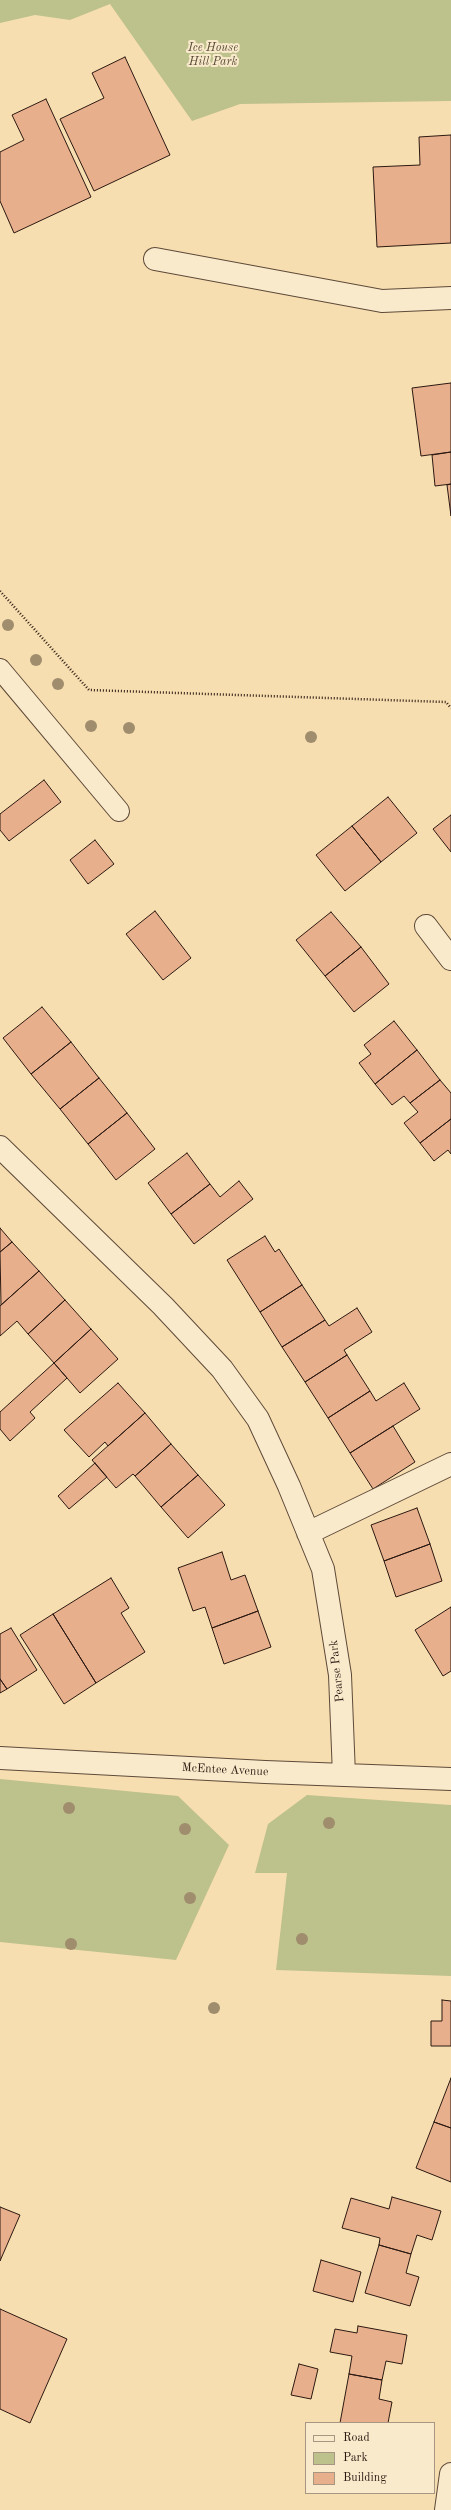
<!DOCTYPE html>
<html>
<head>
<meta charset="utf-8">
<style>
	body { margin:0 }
	#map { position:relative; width:451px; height:2510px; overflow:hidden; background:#f7deb0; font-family:"Old Standard TT",serif }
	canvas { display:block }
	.legend { position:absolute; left:305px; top:2422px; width:130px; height:72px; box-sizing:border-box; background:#faeacc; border:1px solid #a79681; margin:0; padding:5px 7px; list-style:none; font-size:12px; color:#2b1911 }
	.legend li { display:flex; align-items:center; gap:8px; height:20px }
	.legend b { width:20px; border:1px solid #a79681 }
</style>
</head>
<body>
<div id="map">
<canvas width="451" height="2510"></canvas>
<ul class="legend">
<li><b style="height:5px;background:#faeacc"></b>Road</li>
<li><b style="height:11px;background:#bdc18b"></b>Park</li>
<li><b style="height:11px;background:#e8af8c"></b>Building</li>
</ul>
</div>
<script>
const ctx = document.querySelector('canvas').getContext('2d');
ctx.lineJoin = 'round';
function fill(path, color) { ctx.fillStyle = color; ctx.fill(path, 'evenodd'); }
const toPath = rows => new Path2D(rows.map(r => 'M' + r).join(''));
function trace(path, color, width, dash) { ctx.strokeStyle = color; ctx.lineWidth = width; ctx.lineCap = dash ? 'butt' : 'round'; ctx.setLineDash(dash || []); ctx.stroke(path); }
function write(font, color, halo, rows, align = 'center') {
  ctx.font = font + ' "Old Standard TT",serif'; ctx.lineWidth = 4; ctx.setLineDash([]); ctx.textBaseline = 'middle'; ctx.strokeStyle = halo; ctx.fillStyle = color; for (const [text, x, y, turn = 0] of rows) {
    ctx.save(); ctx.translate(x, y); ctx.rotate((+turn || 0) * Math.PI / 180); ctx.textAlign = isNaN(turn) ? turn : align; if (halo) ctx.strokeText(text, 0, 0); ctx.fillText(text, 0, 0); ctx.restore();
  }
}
fill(toPath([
	[0,0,451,0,451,101,240,104,192,121,110,4,70,20,35,15,0,23],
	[0,1779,178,1796,229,1845,176,1960,0,1942],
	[307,1795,451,1805,451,1976,276,1970,287,1873,255,1873,268,1824]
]), '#bdc18b');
const building = toPath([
	[125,57,170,155,94,191,60,119,104,98,92,73,125,57],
	[46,99,91,197,14,233,0,201,0,152,24,140,12,115,46,99],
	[451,135,451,243,377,247,373,167,420,165,419,137,451,135],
	[451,383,451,452,421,456,412,388,451,383],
	[451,452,451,484,435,486,432,455,451,452],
	[451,484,451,516,447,485,451,484],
	[44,780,61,802,9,841,0,830,0,814,44,780],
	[388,797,417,833,381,862,352,826,388,797],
	[451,815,451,852,433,829,451,815],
	[352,826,381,862,345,891,316,855,352,826],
	[95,840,114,864,88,884,70,860,95,840],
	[155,911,191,958,163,980,126,934,155,911],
	[331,912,361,947,325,976,296,940,331,912],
	[361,947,389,984,354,1012,325,976,361,947],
	[42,1007,71,1042,31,1074,3,1038,42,1007],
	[394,1021,417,1050,375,1084,359,1063,371,1054,364,1045,394,1021],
	[71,1042,99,1078,60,1109,31,1074,71,1042],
	[417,1050,440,1080,410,1103,404,1096,392,1105,375,1084,417,1050],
	[99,1078,127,1113,88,1144,60,1109,99,1078],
	[440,1080,451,1093,451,1119,420,1143,404,1123,418,1112,410,1103,440,1080],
	[127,1113,155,1149,116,1180,88,1144,127,1113],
	[451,1119,451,1154,448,1150,434,1161,420,1143,451,1119],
	[187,1153,210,1184,171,1214,148,1183,187,1153],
	[239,1181,253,1199,194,1244,171,1214,210,1184,220,1197,239,1181],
	[0,1228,12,1242,0,1252,0,1228],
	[265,1236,275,1252,279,1249,302,1285,260,1312,227,1260,265,1236],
	[12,1242,39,1271,1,1305,0,1252,12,1242],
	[39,1271,65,1300,28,1334,17,1321,0,1336,0,1306,39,1271],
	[302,1285,325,1320,282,1347,260,1312,302,1285],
	[65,1300,91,1329,54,1363,28,1334,65,1300],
	[357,1308,372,1332,344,1350,347,1355,305,1382,282,1347,325,1320,329,1326,357,1308],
	[91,1329,118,1359,80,1393,54,1363,91,1329],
	[347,1355,370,1391,328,1418,305,1382,347,1355],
	[54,1363,67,1378,30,1412,35,1418,10,1441,0,1429,0,1412,54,1363],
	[118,1383,145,1413,108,1446,105,1442,89,1457,64,1430,118,1383],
	[404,1383,420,1409,350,1453,328,1418,370,1391,376,1401,404,1383],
	[145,1413,171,1444,135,1476,133,1474,116,1488,92,1460,145,1413],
	[393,1426,415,1462,373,1489,350,1453,393,1426],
	[171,1444,198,1475,161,1507,135,1476,171,1444],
	[95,1463,107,1477,69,1509,58,1496,95,1463],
	[198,1475,225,1505,188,1538,161,1507,198,1475],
	[417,1508,430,1544,384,1561,371,1525,417,1508],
	[430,1544,442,1581,396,1597,384,1561,430,1544],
	[222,1552,231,1580,245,1575,258,1611,212,1628,205,1607,193,1611,178,1568,222,1552],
	[111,1578,129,1608,121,1613,145,1652,96,1683,53,1614,111,1578],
	[451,1607,451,1671,443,1676,415,1630,451,1607],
	[258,1611,271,1647,224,1664,212,1628,258,1611],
	[53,1614,96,1683,64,1704,20,1635,53,1614],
	[11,1628,37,1670,7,1689,0,1679,0,1634,11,1628],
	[0,1679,7,1689,0,1693,0,1679],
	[442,2000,451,2001,451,2046,431,2046,431,2021,442,2021,442,2000],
	[451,2078,451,2128,434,2122,451,2078],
	[434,2122,451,2128,451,2182,416,2168,434,2122],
	[392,2197,441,2211,432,2240,417,2235,411,2254,379,2245,380,2238,342,2228,351,2198,389,2209,392,2197],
	[0,2207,20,2215,0,2261,0,2207],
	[379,2245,411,2254,406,2273,419,2277,410,2306,365,2293,379,2245],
	[321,2260,361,2272,353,2302,313,2291,321,2260],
	[0,2309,67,2339,30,2423,0,2409,0,2309],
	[358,2326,407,2335,402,2364,386,2361,382,2380,349,2374,352,2356,330,2352,335,2329,357,2333,358,2326],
	[299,2364,318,2369,311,2399,291,2395,299,2364],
	[349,2374,382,2380,379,2399,392,2402,388,2423,340,2423,349,2374]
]);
fill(building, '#e8af8c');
trace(building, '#2b1911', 1);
const lane = toPath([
	[0,669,119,811]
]);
const street = toPath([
	[155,259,382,301,451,298],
	[426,926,451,959],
	[0,1147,163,1306,222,1369,258,1419,289,1486,323,1569,340,1675,344,1775],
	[308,1533,451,1464],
	[0,1758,265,1772,451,1779],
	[446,2510,451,2474]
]);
trace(lane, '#5e4a39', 22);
trace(street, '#5e4a39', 24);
trace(toPath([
	[0,591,89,690,446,702,451,708]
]), '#2b1911', 2.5, [1, 2]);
trace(lane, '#faeacc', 20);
trace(street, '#faeacc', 22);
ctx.fillStyle = '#9f8d6d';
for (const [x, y] of [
	[8,625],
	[36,660],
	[58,684],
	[91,726],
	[129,728],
	[311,737],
	[69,1808],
	[329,1823],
	[185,1829],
	[190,1898],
	[302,1939],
	[71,1944],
	[214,2008]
]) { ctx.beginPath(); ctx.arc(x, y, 6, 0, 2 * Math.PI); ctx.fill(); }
write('italic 12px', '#574b36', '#faeacc', [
	["Ice House",213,48],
	["Hill Park",213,62]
]);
write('12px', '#2b1911', '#faeacc', [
	["Pearse Park",337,1671,-96],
	["McEntee Avenue",225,1770,3]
]);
</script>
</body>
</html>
